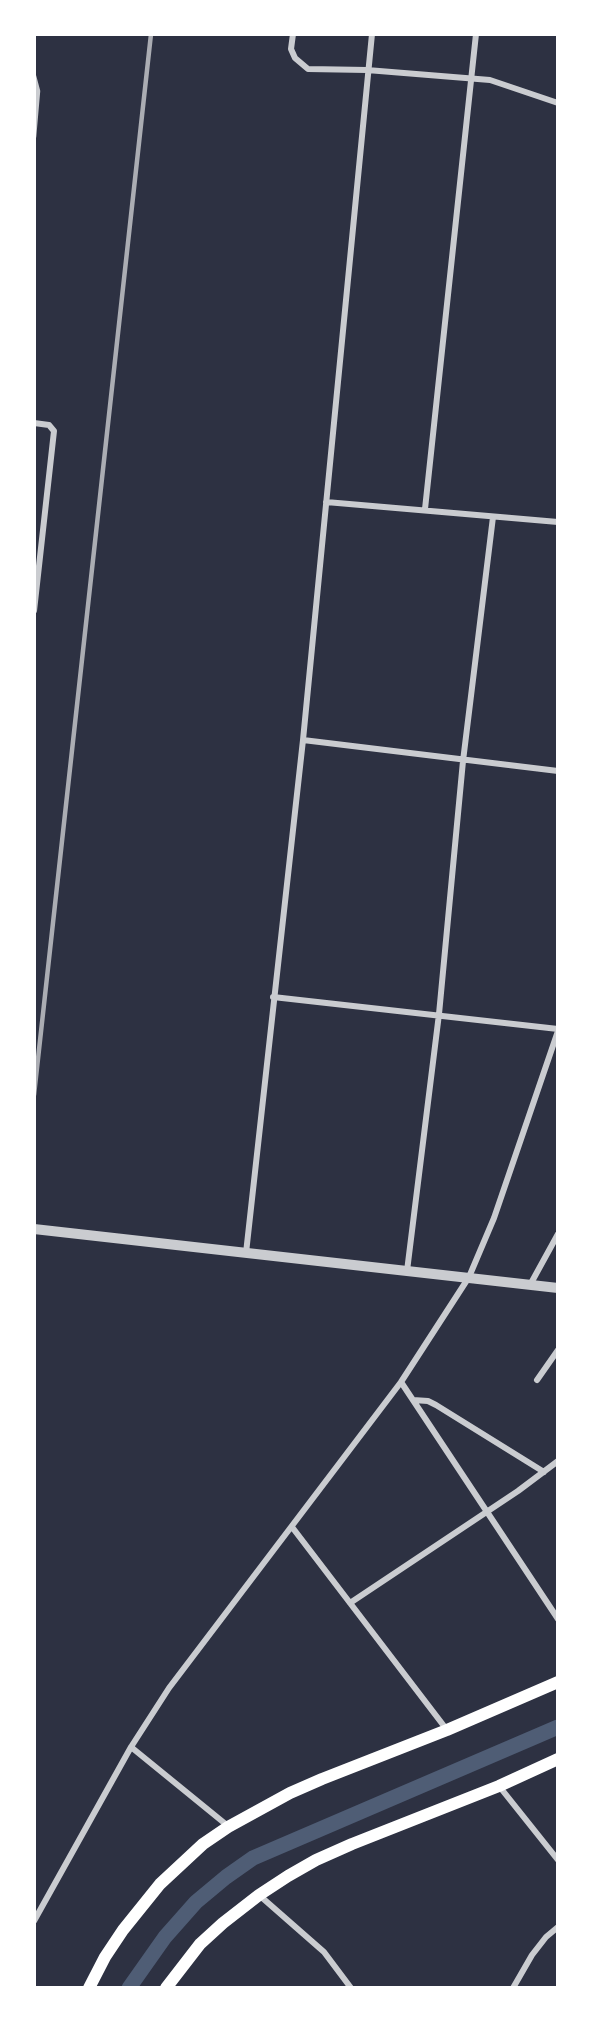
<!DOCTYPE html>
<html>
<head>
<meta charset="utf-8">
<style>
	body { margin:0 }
	#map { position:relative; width:592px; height:2022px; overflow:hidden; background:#2d3142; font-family:"Work Sans",sans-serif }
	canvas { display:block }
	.frame { position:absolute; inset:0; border:36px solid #fff; pointer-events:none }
</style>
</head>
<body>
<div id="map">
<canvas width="592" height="2022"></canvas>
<div class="frame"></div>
</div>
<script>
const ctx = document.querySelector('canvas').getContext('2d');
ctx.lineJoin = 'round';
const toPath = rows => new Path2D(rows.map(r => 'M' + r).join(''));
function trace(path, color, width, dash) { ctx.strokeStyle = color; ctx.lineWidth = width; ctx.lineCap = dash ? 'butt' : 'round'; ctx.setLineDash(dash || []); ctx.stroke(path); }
trace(toPath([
	[129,1988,165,1937,196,1902,226,1877,253,1858,558,1727]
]), '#4f5d75', 15);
trace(toPath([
	[34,76,38,91,34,137]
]), '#caccd0', 4.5);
trace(toPath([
	[293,34,291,49,295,58,308,69,367,70,490,80,558,103],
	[34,423,49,425,54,431,34,611],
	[326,502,558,522],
	[425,509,476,34],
	[303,740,558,771],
	[273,997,558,1029],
	[246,1253,303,740,372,34],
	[407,1271,439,1014,463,761,493,517],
	[530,1285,558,1234],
	[537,1380,558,1350],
	[401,1382,558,1619],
	[413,1400,428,1401,436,1405,544,1472],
	[292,1527,447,1730],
	[350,1603,518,1491,558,1461],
	[131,1747,228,1826],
	[499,1786,558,1860],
	[259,1895,324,1952,351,1988],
	[34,1921,131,1747,169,1688,401,1382,469,1277,494,1218,558,1031],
	[513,1988,532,1955,546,1937,558,1927]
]), '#caccd0', 6);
trace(toPath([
	[34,1229,558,1288]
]), '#caccd0', 10);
trace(toPath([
	[89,1988,105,1957,123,1930,160,1884,203,1844,228,1827,290,1793,322,1779,447,1730,558,1682],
	[166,1988,200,1944,223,1923,259,1895,288,1876,316,1860,352,1844,499,1786,558,1759]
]), '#fff', 12);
trace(toPath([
	[34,1095,151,34]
]), '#abadb3', 4.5);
</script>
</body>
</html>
